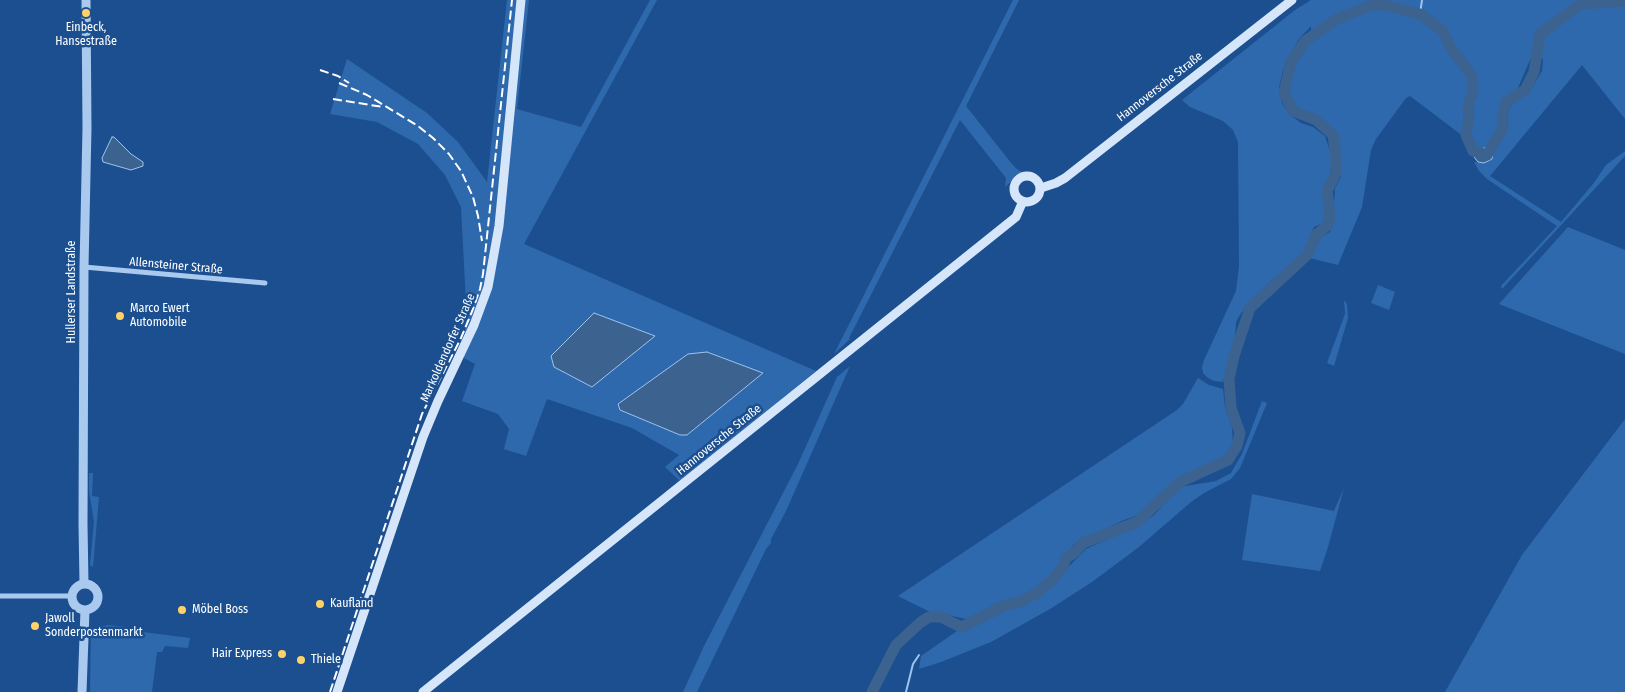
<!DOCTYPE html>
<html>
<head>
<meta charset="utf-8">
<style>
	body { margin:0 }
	canvas { display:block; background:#1b4f8f }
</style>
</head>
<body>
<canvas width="1625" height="692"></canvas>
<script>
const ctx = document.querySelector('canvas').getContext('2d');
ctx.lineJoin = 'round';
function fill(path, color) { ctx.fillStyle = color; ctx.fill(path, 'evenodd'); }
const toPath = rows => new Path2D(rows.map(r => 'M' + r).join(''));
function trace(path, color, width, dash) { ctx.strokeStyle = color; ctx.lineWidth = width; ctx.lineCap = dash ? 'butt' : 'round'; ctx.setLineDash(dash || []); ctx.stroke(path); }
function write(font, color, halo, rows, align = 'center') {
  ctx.font = font + ' "Fira Sans Condensed",sans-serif'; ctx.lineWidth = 5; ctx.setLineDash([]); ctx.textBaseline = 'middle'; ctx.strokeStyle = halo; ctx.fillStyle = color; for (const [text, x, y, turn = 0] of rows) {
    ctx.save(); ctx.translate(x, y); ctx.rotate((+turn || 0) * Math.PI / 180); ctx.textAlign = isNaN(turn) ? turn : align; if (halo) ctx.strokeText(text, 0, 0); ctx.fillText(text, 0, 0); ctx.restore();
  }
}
fill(toPath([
	[507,0,529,0,517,109,581,127,650,0,657,0,524,244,816,371,680,481,665,467,679,455,632,428,547,399,526,456,504,449,509,429,498,414,462,401,475,364,464,358,466,303,461,207,445,175,418,144,377,122,330,114,347,59,427,113,458,142,487,182],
	[707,352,763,373,687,435,680,435,620,410],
	[1013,0,1019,0,966,106,1012,164,1017,169,1022,172,1005,187,1006,178,960,120,849,338,850,339,834,354],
	[1311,0,1625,0,1625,119,1582,65,1490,176,1561,222,1593,184,1606,165,1625,151,1625,156,1502,289,1501,286,1557,226,1487,179,1479,171,1474,162,1484,163,1492,159,1493,150,1508,128,1507,114,1513,102,1529,93,1542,71,1543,59,1533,53,1517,90,1505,98,1498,113,1499,128,1487,147,1479,150,1476,146,1410,96,1406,98,1376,139,1371,150,1362,207,1338,265,1309,258,1319,238,1330,232,1333,221,1335,188,1341,177,1339,141,1335,133,1318,118,1297,108,1288,94,1294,66,1303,47,1311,40,1311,26,1299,39,1291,53,1283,70,1279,88,1282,103,1289,114,1301,123,1313,127,1325,136,1332,157,1330,174,1325,184,1327,207,1323,223,1314,227,1304,253,1270,282,1241,313,1236,322,1235,338,1223,382,1214,381,1208,378,1203,373,1202,367,1204,360,1236,291,1239,266,1238,142,1233,130,1223,121,1190,107,1182,100,1295,10],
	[1568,227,1625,250,1625,354,1499,304],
	[1378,285,1395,292,1389,310,1371,303],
	[1344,300,1347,304,1348,318,1334,366,1327,363,1345,314],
	[850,366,786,511,771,539,771,543,766,549,697,692,683,692,704,646,798,464,837,377],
	[1198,378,1209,385,1223,389,1225,407,1232,427,1233,445,1227,458,1179,478,1139,515,1124,520,1074,544,1070,550,1063,554,1057,569,1047,581,1028,595,993,605,976,616,966,619,948,615,940,612,930,612,898,596,1177,410,1183,404],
	[1262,401,1267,403,1240,468,1231,479,1204,493,1191,502,1139,547,1092,582,1050,609,991,642,941,662,919,669,921,656,957,631,961,631,988,616,1029,600,1044,592,1086,549,1139,525,1154,515,1180,487,1216,481,1231,473,1242,454],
	[1625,419,1625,692,1445,692,1522,555],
	[89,473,93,473,92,496,99,497,93,567,90,565,94,522,89,491],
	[1344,488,1328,547,1320,571,1242,560,1252,494,1334,511],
	[108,625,135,628,135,631,190,638,188,648,165,646,162,652,157,652,152,692,90,692,91,629]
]), '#2e69ad');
const water = toPath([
	[112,137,114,137,131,154,143,162,143,166,131,170,103,162,102,158,112,137],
	[1491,142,1496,145,1493,150,1492,159,1484,163,1478,162,1474,157,1476,146,1479,150,1487,147,1491,142],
	[594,313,655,336,592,387,554,367,551,356,594,313],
	[707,352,763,373,687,435,680,435,620,410,618,404,688,354,707,352]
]);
fill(water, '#3c6290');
trace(water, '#9cc4f0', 1);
trace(toPath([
	[1420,14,1422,0],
	[906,692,913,664,919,655]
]), '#9cc4f0', 2);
trace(toPath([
	[872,692,896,645,921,622,929,617,941,617,959,626,964,626,1001,607,1022,601,1037,593,1052,580,1063,567,1066,558,1074,553,1083,543,1137,522,1180,482,1228,460,1237,446,1240,433,1231,408,1229,379,1234,356,1250,308,1307,255,1317,234,1328,225,1330,214,1327,191,1336,173,1336,158,1333,135,1316,120,1293,111,1284,93,1291,62,1305,41,1337,19,1372,5,1384,5,1420,14,1443,31,1449,45,1472,76,1473,92,1468,105,1469,118,1466,135,1473,151,1487,155,1503,128,1502,118,1506,102,1525,90,1534,72,1540,34,1581,4,1625,1]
]), '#3c6290', 11);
trace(toPath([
	[84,267,265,283],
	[0,596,72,596]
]), '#a9c9ee', 5);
trace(toPath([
	[84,584,83,524,84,267,87,128,86,0],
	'72 597a13 13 0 1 1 26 0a13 13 0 1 1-26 0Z',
	[82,692,85,610]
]), '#a9c9ee', 9);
trace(toPath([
	'1014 189a13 13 0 1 1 26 0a13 13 0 1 1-26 0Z',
	[1041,188,1056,183,1065,178,1292,0],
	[337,692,423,437,438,401,474,325,488,287,499,226,521,0],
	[423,692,1016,217,1023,201]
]), '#d6e6fa', 9);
trace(toPath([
	[320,70,338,76,349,83],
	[339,83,367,95,418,126,433,138,449,154,461,171,473,197,478,216,482,241],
	[333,99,383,107],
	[330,692,422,414,461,338,473,309,480,289,483,274,512,0]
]), '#fff', 2, [9, 4]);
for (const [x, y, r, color] of [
	[86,13,5,"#ffd166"],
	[120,316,5,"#ffd166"],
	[320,604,5,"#ffd166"],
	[182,610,5,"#ffd166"],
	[35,626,5,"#ffd166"],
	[282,654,5,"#ffd166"],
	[301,660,5,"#ffd166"]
]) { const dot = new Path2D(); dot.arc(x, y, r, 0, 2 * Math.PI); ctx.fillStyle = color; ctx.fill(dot); trace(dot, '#1b4f8f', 2); }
write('12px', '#fff', '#1b4f8f', [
	["Einbeck,",86,28,"center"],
	["Hansestraße",86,42,"center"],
	["Marco Ewert",130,309],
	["Automobile",130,323],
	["Kaufland",330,604],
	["Möbel Boss",192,610],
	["Jawoll",45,619],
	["Sonderpostenmarkt",45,633],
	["Hair Express",272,654,"right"],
	["Thiele",311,660]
], 'left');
write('12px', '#fff', '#1b4f8f', [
	["Hannoversche Straße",1160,87,-38],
	["Allensteiner Straße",176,266,5],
	["Hullerser Landstraße",72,292,-90],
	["Markoldendorfer Straße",448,348,-66],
	["Hannoversche Straße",719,440,-39]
]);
</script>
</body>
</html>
